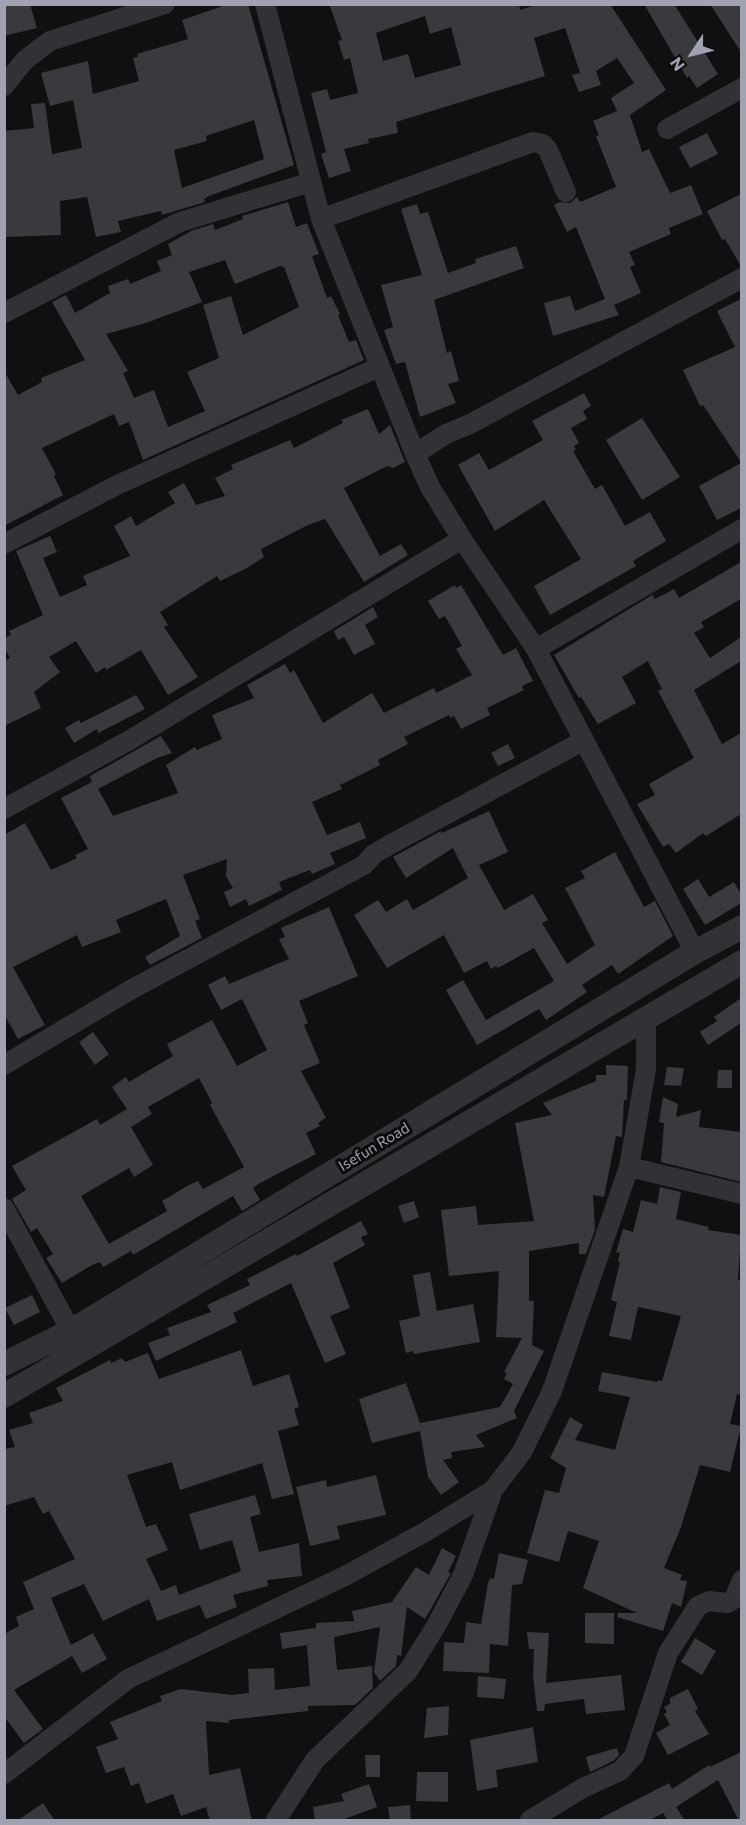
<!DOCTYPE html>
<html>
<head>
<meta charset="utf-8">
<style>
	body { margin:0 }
	#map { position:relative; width:746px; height:1825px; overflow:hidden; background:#100f11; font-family:Commissioner,sans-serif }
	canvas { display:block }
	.frame { position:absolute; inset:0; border:6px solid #a1a2b1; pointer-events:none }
	.north { position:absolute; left:662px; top:24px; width:60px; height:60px; -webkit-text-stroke:4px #0b0b0c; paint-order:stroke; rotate:235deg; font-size:16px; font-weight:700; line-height:24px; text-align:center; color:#a1a2b1 }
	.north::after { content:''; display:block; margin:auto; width:21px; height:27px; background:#a1a2b1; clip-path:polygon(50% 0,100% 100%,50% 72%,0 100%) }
</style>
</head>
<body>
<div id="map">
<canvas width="746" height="1825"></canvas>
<div class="frame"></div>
<div class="north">N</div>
</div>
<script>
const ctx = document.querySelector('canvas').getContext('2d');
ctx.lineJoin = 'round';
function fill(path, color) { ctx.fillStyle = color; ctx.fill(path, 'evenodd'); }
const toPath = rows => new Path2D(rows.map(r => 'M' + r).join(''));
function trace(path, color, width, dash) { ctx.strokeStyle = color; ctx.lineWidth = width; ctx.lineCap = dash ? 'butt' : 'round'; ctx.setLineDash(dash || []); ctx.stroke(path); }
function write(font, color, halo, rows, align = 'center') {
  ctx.font = font + ' Commissioner,sans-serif'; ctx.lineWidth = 6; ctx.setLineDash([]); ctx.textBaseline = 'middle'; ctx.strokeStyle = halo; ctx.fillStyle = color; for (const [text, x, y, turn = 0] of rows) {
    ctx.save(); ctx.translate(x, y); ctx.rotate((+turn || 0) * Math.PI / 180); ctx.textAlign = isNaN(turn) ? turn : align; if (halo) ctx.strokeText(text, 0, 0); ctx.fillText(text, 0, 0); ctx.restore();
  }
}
fill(toPath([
	[5,4,30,4,37,28,4,36],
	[229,4,248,4,294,165,209,196,204,199,205,202,162,215,161,211,118,221,121,232,96,237,87,197,60,201,61,235,4,237,4,131,34,128,31,104,45,103,52,154,82,148,73,100,50,106,41,73,88,61,93,94,139,81,133,58,138,57,137,54,188,39,182,20],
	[254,120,264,159,182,188,174,150,207,141,206,136],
	[329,4,519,4,520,10,538,4,610,4,666,90,630,115,642,152,649,149,670,193,691,185,703,214,669,228,671,234,629,252,635,265,630,267,641,293,614,305,619,315,553,336,544,303,570,296,575,311,605,299,576,227,567,232,554,205,560,202,570,203,577,197,580,202,616,187,596,136,599,135,593,121,617,111,611,98,634,83,617,58,596,71,601,85,579,92,572,75,580,73,565,28,534,38,545,76,396,122,398,133,368,139,369,143,344,149,351,171,329,178,321,154,326,152,311,93,327,89,330,100,358,93,350,58,344,60,338,41,342,40],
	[425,16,430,34,451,27,461,65,415,78,408,54,383,61,376,33],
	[644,4,674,4,718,74,697,88,689,76,687,78],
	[710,4,741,4,741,52],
	[707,133,718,154,690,168,679,147],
	[741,194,741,266,725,239,722,240,707,211],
	[288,202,296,227,307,223,319,254,312,256,327,298,331,296,340,314,338,315,349,342,356,340,364,360,143,460,129,422,119,426,114,414,42,448,56,474,54,476,63,495,4,526,4,371,18,395,42,382,41,378,85,360,52,302,66,295,75,313,110,293,108,286,128,279,130,284,161,271,157,261,172,255,168,244,191,231,213,224,215,230,243,219,242,216],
	[225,260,235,284,280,266,284,267,299,307,243,335,231,296,203,305,219,358,187,372,205,411,168,427,154,390,134,398,123,373,128,371,106,334,146,323,202,302,189,272],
	[417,204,420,214,428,212,448,273,476,263,475,259,516,246,524,268,434,300,447,353,451,351,459,381,448,384,456,403,420,417,405,362,396,364,384,330,393,327,381,285,422,275,401,209],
	[741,299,741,462,703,405,700,406,683,370,735,347,717,311],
	[584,393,591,406,583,411,587,419,571,428,579,443,574,446,576,450,573,451,595,489,602,485,625,526,650,512,666,541,633,561,636,566,550,615,534,586,581,559,544,500,495,531,458,465,479,453,489,470,543,440,532,421],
	[368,409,379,434,390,425,405,462,393,468,387,466,344,488,380,556,401,544,408,555,364,582,325,519,308,525,261,549,264,557,247,568,220,581,217,576,160,612,168,625,164,627,198,677,168,695,141,650,106,670,105,667,96,673,76,641,49,657,60,672,34,692,41,708,4,726,4,661,10,658,4,647,4,638,11,635,9,631,43,615,16,551,50,536,57,552,43,558,60,597,87,585,83,576,130,556,114,526,131,516,136,526,175,503,168,492,184,483,196,505,225,496,215,478,233,469,231,465,290,440,294,448,343,423,341,420],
	[642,418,680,477,642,500,606,440],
	[741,463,741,508,717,520,699,486],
	[741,562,741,599,701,622,704,627,694,633,710,658,741,637,741,661,694,690,722,744,741,733,741,814,706,836,703,833,676,853,669,844,663,847,637,804,655,795,649,784,694,758,658,691,662,689,648,661,622,677,636,703,598,724,581,697,579,698,554,655,652,595,655,599,674,589,679,598],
	[455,585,456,588,461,585,503,655,516,648,533,681,522,686,524,690,487,708,490,715,461,729,454,716,451,718,449,715,404,737,408,744,378,760,380,765,340,785,342,789,312,802,327,835,360,822,366,838,330,853,335,864,312,874,310,870,279,882,282,890,249,906,246,899,230,907,224,892,233,888,226,876,227,859,183,875,200,919,195,921,202,938,150,965,145,957,180,936,166,899,116,920,121,932,82,947,77,935,13,967,45,1025,18,1039,4,1014,4,835,25,823,51,870,77,858,75,855,88,849,61,798,92,782,90,776,161,736,172,753,157,758,98,789,113,816,178,793,166,765,195,747,197,750,222,739,212,715,254,698,247,685,285,664,290,673,294,670,323,723,372,693,384,713,434,688,436,693,472,675,456,649,462,646,445,616,439,619,428,601],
	[373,607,378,617,365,625,375,644,354,655,344,637,338,640,334,631],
	[136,695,145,709,98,733,97,729,74,743,65,728,79,720,81,723],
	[508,744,515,758,498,766,491,753],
	[489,811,508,852,479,865,504,910,533,894,548,920,542,923,567,964,595,945,565,888,585,878,581,871,615,852,644,907,655,901,673,936,618,974,612,965,582,985,587,992,546,1020,539,1009,477,1045,446,990,463,980,486,1020,554,981,534,948,498,968,496,966,491,969,487,961,464,973,444,935,387,968,354,915,378,900,386,912,407,899,413,910,468,878,453,848,406,878,393,857,441,831,442,833],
	[698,879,709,897,734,882,741,894,741,903,705,925,683,889],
	[329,907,358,976,299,1001,308,1023,304,1025,320,1063,301,1071,326,1118,318,1123,320,1126,306,1133,316,1154,260,1183,253,1188,260,1200,242,1211,233,1196,133,1255,131,1251,103,1267,100,1262,92,1265,62,1283,46,1258,53,1254,37,1228,31,1232,12,1199,26,1190,12,1166,97,1119,100,1125,127,1109,112,1087,126,1077,129,1082,173,1056,167,1044,212,1020,237,1066,267,1050,242,999,221,1010,208,985,225,976,229,984,289,959,279,939,285,937,281,928],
	[199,1078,212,1103,210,1105,244,1167,203,1189,198,1181,189,1185,162,1201,167,1211,109,1244,81,1196,129,1168,134,1177,153,1165,131,1127,152,1114,148,1107],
	[741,998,741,1023,708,1045,700,1032,717,1021,714,1017],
	[93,1032,109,1054,95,1065,79,1042],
	[606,1065,628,1066,627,1100,624,1100,622,1137,616,1136,604,1197,593,1195,595,1230,586,1254,579,1254,579,1243,529,1251,529,1301,534,1301,532,1345,544,1351,514,1411,517,1418,476,1435,485,1447,451,1452,452,1458,443,1460,459,1482,441,1495,428,1477,420,1431,372,1443,359,1399,406,1383,420,1423,500,1407,513,1384,504,1379,507,1373,504,1372,522,1338,496,1337,499,1271,449,1276,441,1210,476,1206,478,1225,534,1221,515,1123,552,1115,543,1103,596,1081,596,1075,606,1075],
	[667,1067,684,1068,681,1086,664,1085],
	[718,1070,732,1070,732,1088,717,1088],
	[663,1097,678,1104,676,1117,701,1110,699,1127,741,1132,741,1182,661,1162,664,1123,659,1122],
	[660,1187,681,1192,676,1219,709,1227,708,1230,741,1235,738,1280,741,1281,741,1395,737,1394,730,1424,741,1426,730,1472,700,1465,681,1527,664,1568,682,1575,680,1580,687,1581,681,1607,672,1603,663,1631,617,1617,618,1613,637,1613,583,1588,599,1541,568,1531,559,1562,527,1553,545,1490,559,1493,566,1468,550,1458,570,1417,583,1425,575,1440,615,1450,630,1397,598,1391,602,1372,657,1382,658,1380,662,1381,681,1316,638,1307,631,1340,609,1336,617,1302,611,1300,620,1262,618,1262,620,1252,616,1253,623,1229,633,1232,641,1200,657,1204],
	[414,1201,419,1217,404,1223,398,1206],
	[361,1221,368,1234,361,1237,365,1245,333,1263,350,1308,330,1316,346,1354,325,1363,291,1283,233,1313,237,1322,156,1361,148,1343,170,1335,167,1328,211,1312,207,1305,250,1285,247,1279,296,1254,297,1256],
	[430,1272,437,1311,473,1304,480,1342,414,1354,413,1351,406,1353,399,1321,420,1316,413,1275],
	[32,1295,40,1312,14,1325,5,1308],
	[241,1350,253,1386,289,1374,299,1407,294,1409,299,1425,278,1431,294,1494,272,1499,262,1463,180,1490,172,1462,127,1475,146,1527,156,1524,168,1550,146,1559,161,1591,176,1585,179,1595,241,1571,232,1540,200,1550,189,1514,255,1495,261,1514,250,1517,259,1552,299,1543,302,1576,267,1580,268,1586,233,1595,237,1607,206,1619,200,1605,157,1621,149,1599,103,1621,84,1584,51,1598,71,1645,93,1633,107,1659,82,1673,72,1656,14,1690,43,1729,24,1743,4,1716,4,1634,19,1626,16,1617,34,1609,23,1582,75,1559,49,1511,43,1514,34,1497,4,1506,4,1449,15,1447,9,1430,33,1423,29,1413,63,1401,56,1388,110,1360,111,1363,122,1358,125,1362,148,1353,159,1379],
	[376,1475,386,1515,337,1526,340,1539,310,1546,296,1487,326,1480,327,1487],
	[442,1548,456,1556,448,1572,451,1573,425,1619,407,1607,401,1656,397,1655,396,1666,380,1681,374,1672,380,1627,334,1637,337,1670,372,1666,373,1688,355,1705,308,1706,308,1711,229,1720,229,1723,206,1721,209,1775,240,1768,252,1821,210,1821,206,1807,181,1816,173,1794,146,1804,139,1783,131,1786,124,1767,106,1773,96,1747,118,1739,110,1722,162,1701,160,1696,181,1689,232,1695,249,1693,248,1669,274,1668,275,1690,310,1686,307,1645,282,1649,280,1633,316,1628,316,1623,354,1621,352,1611,392,1602,416,1567,429,1575],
	[499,1553,528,1560,522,1584,512,1585,508,1646,490,1644,489,1673,443,1671,444,1642,464,1643,466,1622,481,1624,488,1583,490,1578,494,1579],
	[585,1613,614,1613,614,1644,585,1643],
	[527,1632,549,1633,546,1683,621,1675,625,1710,586,1714,584,1699,545,1704,544,1711,537,1711,533,1676,534,1649,529,1649],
	[695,1638,716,1651,702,1675,681,1662],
	[478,1676,506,1679,504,1699,477,1697],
	[688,1689,698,1709,695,1711,709,1734,668,1755,656,1733,670,1725,664,1714,667,1712,664,1707,670,1704,670,1698],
	[449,1706,448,1735,424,1738,427,1708],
	[533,1727,538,1762,496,1770,498,1787,477,1791,470,1740],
	[617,1748,619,1755,613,1761,590,1772,586,1757],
	[741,1752,741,1821,739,1821,718,1780,676,1807,685,1821,668,1821,663,1813,648,1821,595,1821,669,1783,672,1789,709,1765,710,1767],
	[365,1755,380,1755,380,1777,366,1777],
	[417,1772,448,1772,448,1802,416,1801],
	[369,1784,377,1807,339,1821,315,1821,313,1807,344,1801,341,1794],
	[43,1803,55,1821,17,1821],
	[410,1805,411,1821,390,1821,388,1807]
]), '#3a393e');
trace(toPath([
	[265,4,321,219,415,454,430,487,462,539,536,649,695,952],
	[4,86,25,60,50,41,165,4],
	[667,129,742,88],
	[321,219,533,142,543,144,548,150,566,192],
	[4,313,180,222,311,182],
	[415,454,446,434,470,424,742,278],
	[4,544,117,485,379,367],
	[536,649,742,529],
	[4,809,128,741,462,539],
	[4,1065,132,989,364,865,374,854,391,844,583,741],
	[629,1167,742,1194],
	[4,1208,71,1331],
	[4,1774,128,1679,345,1576,425,1532,493,1490,522,1452,552,1391,629,1167,646,1069,646,1017],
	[276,1820,315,1760,408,1671,436,1626,463,1575,493,1490],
	[530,1820,583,1788,620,1771,634,1756,668,1653,698,1606,709,1601,728,1603,734,1599,742,1580]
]), '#313136', 20);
trace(toPath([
	[4,1364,71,1331,695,952,742,927],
	[4,1396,742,962]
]), '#313136', 24);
write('15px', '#a1a2b1', '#0b0b0c', [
	["Isefun Road",374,1147,-31]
]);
</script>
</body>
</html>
